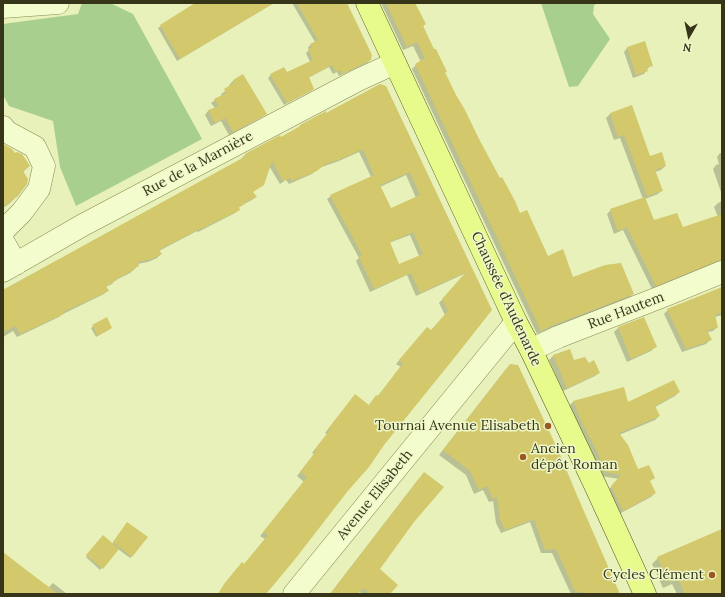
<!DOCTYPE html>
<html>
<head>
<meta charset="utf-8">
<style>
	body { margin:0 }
	#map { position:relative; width:725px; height:597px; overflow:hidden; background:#e7f1b9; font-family:Lora,serif }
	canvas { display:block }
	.frame { position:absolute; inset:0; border:4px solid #363519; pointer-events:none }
	.north { position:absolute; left:669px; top:16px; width:40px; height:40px; -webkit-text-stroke:3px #eff8c9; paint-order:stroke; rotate:189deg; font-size:11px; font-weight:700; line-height:16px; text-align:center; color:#363519 }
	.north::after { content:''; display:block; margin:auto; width:14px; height:18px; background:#363519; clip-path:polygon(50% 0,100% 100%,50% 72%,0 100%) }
</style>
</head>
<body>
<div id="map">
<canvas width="725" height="597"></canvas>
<div class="frame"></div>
<div class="north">N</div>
</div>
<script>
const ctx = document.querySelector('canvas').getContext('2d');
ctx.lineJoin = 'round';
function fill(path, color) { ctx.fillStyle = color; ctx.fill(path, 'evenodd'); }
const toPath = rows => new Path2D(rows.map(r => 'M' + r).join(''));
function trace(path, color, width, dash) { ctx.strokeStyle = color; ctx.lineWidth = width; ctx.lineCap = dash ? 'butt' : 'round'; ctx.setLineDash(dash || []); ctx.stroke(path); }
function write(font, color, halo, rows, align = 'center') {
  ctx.font = font + ' Lora,serif'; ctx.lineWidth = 3; ctx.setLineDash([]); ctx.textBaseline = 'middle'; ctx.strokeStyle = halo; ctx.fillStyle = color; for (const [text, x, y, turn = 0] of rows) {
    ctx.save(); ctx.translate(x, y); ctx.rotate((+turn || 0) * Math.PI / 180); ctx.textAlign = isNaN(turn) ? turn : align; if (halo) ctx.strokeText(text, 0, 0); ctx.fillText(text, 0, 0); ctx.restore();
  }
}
fill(toPath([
	[82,3,110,3,133,14,202,139,76,206,60,167,53,121,9,106,3,95,3,24,78,14],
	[541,3,599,3,594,5,593,14,610,39,578,86,569,87]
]), '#a8cf8d');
fill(toPath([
	[197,3,274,3,177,61,158,28,161,26],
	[292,3,346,3,370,60,367,63,339,76,337,72,333,74,329,67,308,78,313,89,311,91,284,105,268,78,271,75,286,73,310,62,306,53,309,50,308,47,315,42],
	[381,3,414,3,425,24,423,26,434,51,446,71,444,73,478,140,520,215,547,258,572,279,633,294,629,298,549,329,537,334,412,69,416,65,421,62,413,46,403,50],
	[644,43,652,65,647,69,647,70,644,74,633,78,624,52,627,48],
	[243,76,266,114,262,117,229,135,221,121,211,126,205,115,208,111,215,108,211,103,215,100,222,96,221,94,231,87,229,85,233,81],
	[380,85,491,310,265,594,218,594,239,567,244,565,265,539,260,536,304,482,297,476,314,454,312,453,327,434,325,433,352,399,368,406,373,400,377,397,401,367,396,364,424,332,431,331,445,315,439,303,466,273,416,296,407,275,370,292,356,261,359,258,327,199,331,196,371,177,359,152,339,161,319,168,312,174,289,184,286,180,280,184,269,166,263,184,252,192,256,197,252,200,244,204,238,208,239,210,235,213,198,232,197,231,159,251,161,254,157,258,148,262,137,264,138,266,130,273,114,281,112,284,105,287,107,290,104,294,63,314,59,317,17,337,13,331,3,337,3,290,243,159,242,158,246,154,281,138],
	[406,175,416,198,390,209,380,187],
	[410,235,419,256,399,266,389,243],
	[632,107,650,157,665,166,661,170,655,172,662,190,658,194,645,199,653,221,683,229,718,217,714,207,718,203,722,201,722,260,652,289,623,230,614,234,607,214,611,210,643,199,620,138,614,140,606,118,610,114],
	[3,145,29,166,23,172,17,196,9,204,3,208],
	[720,153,722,153,722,195,713,169,716,165,719,164,717,157],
	[722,288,722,315,715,317,717,327,713,331,707,332,710,340,706,344,682,352,664,314,668,310],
	[106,318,111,328,96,337,91,328],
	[643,318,655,347,651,351,627,362,614,332,618,328],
	[569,351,573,361,588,364,599,373,595,376,563,391,549,360,553,356],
	[506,369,619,594,571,594,552,553,541,553,530,522,501,533,496,523,493,501,489,502,483,490,474,494,466,475,439,455],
	[623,389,627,403,679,392,675,396,655,407,659,416,655,420,619,435,638,470,649,482,655,493,651,497,619,514,607,491,619,479,601,476,594,457,578,427,569,406,573,402],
	[420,477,413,522,378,569,389,594,362,594,359,591,357,594,330,594],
	[126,525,132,556,130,558,118,549,100,570,86,557,101,538,112,544],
	[722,531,722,594,677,594,672,584,663,588,652,564,658,558],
	[3,553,48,588,53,583,67,594,3,594]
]), '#0003');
fill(toPath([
	[195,3,274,3,180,59,160,25],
	[297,3,347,3,372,55,371,60,342,74,340,70,336,72,332,65,309,77,314,89,287,103,270,74,284,67,287,72,313,60,308,49,312,47,310,44,318,40],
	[386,3,415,3,426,24,423,26,434,49,436,49,447,72,445,72,456,95,465,110,479,139,500,178,502,177,515,201,520,213,527,210,548,256,563,249,573,277,605,265,621,263,634,294,553,325,541,331,415,64,425,58,417,42,407,47],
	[645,41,653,66,647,67,648,71,636,75,627,47],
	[243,74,267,114,233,132,225,118,215,123,208,110,219,106,214,99,226,93,224,89,234,83,233,80],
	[380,84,386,86,492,310,455,357,421,399,384,445,369,467,347,492,296,558,266,594,218,594,224,584,242,562,244,564,268,535,263,532,307,477,300,472,317,450,315,449,330,430,328,429,355,394,369,405,376,395,378,396,403,363,399,360,427,327,431,330,448,311,442,299,466,272,420,293,411,273,374,289,359,257,362,255,330,195,374,175,363,149,343,158,324,165,317,171,292,181,290,178,283,181,272,161,264,185,253,192,257,197,245,202,245,204,239,207,240,210,201,229,201,228,159,250,162,254,152,259,138,262,139,266,134,268,134,270,116,279,117,280,106,286,109,291,63,312,64,314,20,334,16,326,3,332,3,290,246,156,245,154,280,135,281,137,300,126,300,125,326,111,326,113],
	[410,172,420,195,391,208,380,185],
	[413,232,423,254,399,264,390,242],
	[632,105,650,156,662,152,666,166,655,170,663,191,647,196,624,135,618,137,610,113],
	[3,144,12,149,15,153,17,152,22,154,30,166,23,171,28,179,27,184,18,196,3,207],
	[645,197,654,220,677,213,683,227,722,214,722,259,656,286,627,227,618,231,610,209],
	[722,287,722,313,715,314,718,328,707,330,712,340,686,349,667,309],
	[107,317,112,328,98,336,92,325],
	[644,317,657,347,631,359,618,327],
	[570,349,574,360,585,357,589,363,594,360,600,373,567,388,553,355],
	[510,364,518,365,559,452,576,493,620,594,585,594,585,593,575,591,556,549,545,550,534,519,505,530,500,519,497,497,493,499,487,486,479,490,470,471,443,450],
	[674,380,680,392,655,406,660,416,619,433,628,445,638,469,649,465,655,478,650,481,656,493,623,511,611,486,621,475,605,472,598,453,582,423,573,401,624,387,628,402],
	[424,472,444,487,414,522,380,569,398,585,390,594,371,594,363,588,358,594,330,594],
	[127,522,148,537,132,557,113,542],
	[722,529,722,594,685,594,678,578,669,582,657,557],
	[103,535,119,549,103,569,86,555],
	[3,552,21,566,58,594,3,594]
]), '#d3c86b');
const minor = toPath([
	[3,7,58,3],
	[3,127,7,132,35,147,44,166,39,189,22,212,3,231],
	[3,241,16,264],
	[3,271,83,225,358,80,395,63],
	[531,350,558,337,666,295,722,272],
	[294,594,516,322]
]);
const major = toPath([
	[367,3,516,322,531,350,596,487,645,594]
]);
trace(minor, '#888953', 23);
trace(major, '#555328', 23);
trace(minor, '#f3fccc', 22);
trace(major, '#e7fa8c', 22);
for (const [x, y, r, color] of [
	[548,426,4,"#9c591e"],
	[523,457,4,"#9c591e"],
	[712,575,4,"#9c591e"]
]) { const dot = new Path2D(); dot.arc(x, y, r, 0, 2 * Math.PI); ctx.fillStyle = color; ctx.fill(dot); trace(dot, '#eff8c9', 1.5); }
write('14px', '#363519', '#eff8c9', [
	["Rue de la Marnière",198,164,-28],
	["Chaussée d'Audenarde",506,299,65],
	["Rue Hautem",626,311,-21],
	["Avenue Elisabeth",375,495,-51]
]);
write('14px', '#363519', '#eff8c9', [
	["Tournai Avenue Elisabeth",540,426],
	["Ancien",531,449,"left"],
	["dépôt Roman",531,465,"left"],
	["Cycles Clément",704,575]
], 'right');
</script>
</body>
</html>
